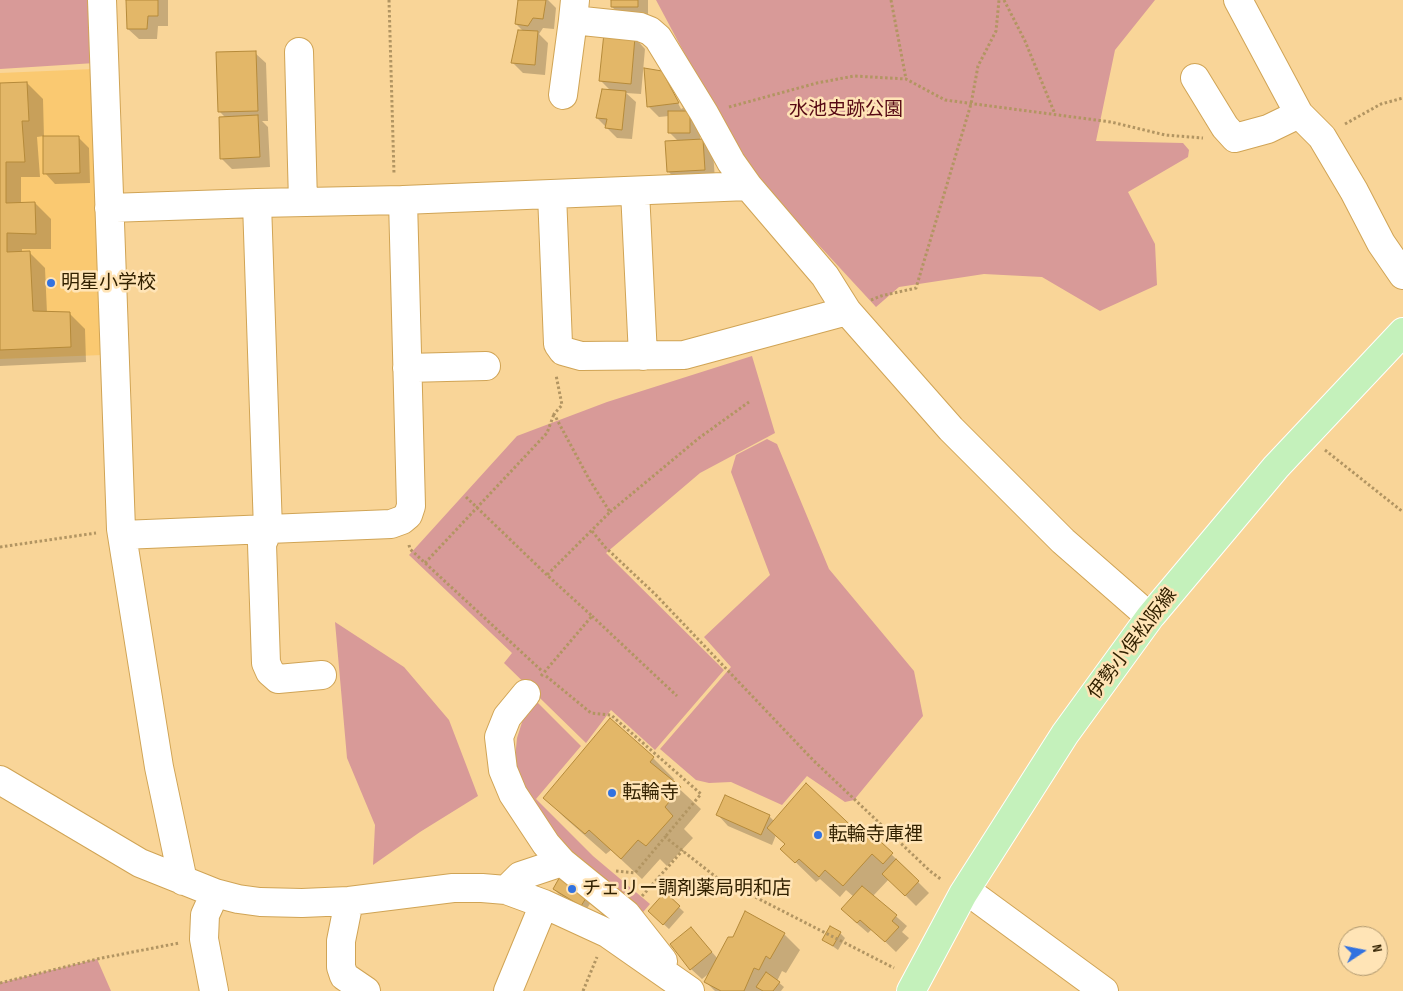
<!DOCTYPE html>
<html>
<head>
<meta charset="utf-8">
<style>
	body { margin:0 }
	#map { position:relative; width:1403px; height:991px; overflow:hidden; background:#f9d598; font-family:"Sofia Sans Condensed",sans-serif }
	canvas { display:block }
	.north { position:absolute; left:1338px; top:926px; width:50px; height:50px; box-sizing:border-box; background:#ffe4b6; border:1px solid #ad966d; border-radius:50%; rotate:79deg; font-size:14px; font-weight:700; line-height:20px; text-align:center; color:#322100 }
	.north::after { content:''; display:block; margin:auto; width:18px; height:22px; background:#3272e0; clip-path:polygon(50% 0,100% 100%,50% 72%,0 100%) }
</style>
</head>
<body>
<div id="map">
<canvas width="1403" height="991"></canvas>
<div class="north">N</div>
</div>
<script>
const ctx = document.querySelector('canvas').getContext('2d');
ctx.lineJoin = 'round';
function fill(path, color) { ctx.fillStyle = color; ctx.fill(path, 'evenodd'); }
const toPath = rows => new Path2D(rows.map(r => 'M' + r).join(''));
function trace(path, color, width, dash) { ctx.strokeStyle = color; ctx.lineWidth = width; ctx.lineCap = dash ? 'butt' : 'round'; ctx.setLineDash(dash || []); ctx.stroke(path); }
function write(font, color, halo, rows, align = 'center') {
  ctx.font = font + ' "Sofia Sans Condensed","Noto Sans JP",sans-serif'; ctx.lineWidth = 5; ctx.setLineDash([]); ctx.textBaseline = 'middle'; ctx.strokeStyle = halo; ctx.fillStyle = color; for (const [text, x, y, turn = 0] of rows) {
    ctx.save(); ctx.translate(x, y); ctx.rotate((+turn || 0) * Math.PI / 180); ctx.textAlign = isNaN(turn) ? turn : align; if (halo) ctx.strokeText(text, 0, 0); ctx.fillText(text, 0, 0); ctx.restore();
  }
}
fill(toPath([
	[94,69,103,355,0,359,0,73]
]), '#fac971');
fill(toPath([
	[0,0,94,0,95,63,0,69],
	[656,0,1155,0,1115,50,1096,141,1183,143,1189,150,1188,157,1128,192,1155,244,1157,285,1100,311,1042,277,984,274,899,287,876,307,767,189,720,120],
	[752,356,775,433,700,473,606,553,724,670,655,750,611,710,586,743,504,663,512,653,409,555,517,436,607,402],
	[767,439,777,444,829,569,914,671,923,716,854,800,845,802,807,776,782,805,731,782,709,783,696,780,660,749,731,667,704,637,770,575,731,472,736,455],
	[335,622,404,667,449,720,478,796,420,832,373,865,375,825,347,758],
	[533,698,581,746,536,799,593,856,650,904,638,918,549,841,514,769,517,738,524,716],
	[97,959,111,991,0,991,0,983]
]), '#d89a98');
fill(toPath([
	[127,0,168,0,168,26,158,26,157,39,139,39,128,29],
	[520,0,548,0,556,8,554,29,543,28,539,34,548,43,545,75,523,73,513,63,524,32,516,24],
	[612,0,648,0,648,17,623,17,612,7],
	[635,38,645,49,641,94,626,93,636,102,632,139,617,138,597,118,611,91,601,81],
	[255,53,266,63,268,121,262,121,268,127,270,167,232,169,221,158,226,118,220,112],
	[662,72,673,83,700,123,700,141,703,141,713,151,715,180,678,182,668,171,679,142,669,132,669,116,659,117,648,106],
	[666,80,669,80,683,108,681,109],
	[27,83,43,99,44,138,78,137,89,148,90,183,55,184,45,173,44,136,37,137,40,177,21,177,21,204,35,203,51,219,51,249,22,249,22,253,29,252,45,268,47,313,69,313,85,329,86,362,0,366,0,84],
	[610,719,653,758,674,779,672,782,701,809,684,829,693,838,667,866,660,859,642,879,611,850,606,854,565,818,545,798],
	[718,815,769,816,775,822,864,840,870,834,913,875,912,876,929,893,916,906,889,879,873,896,907,926,902,932,909,938,896,952,872,929,868,933,853,920,854,897,846,890,840,897,820,879,816,882,782,849,786,845,776,835,772,845,728,826],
	[554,889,595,896,586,910,559,894],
	[665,894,684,912,669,929,649,911],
	[691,928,718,959,784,934,800,950,786,973,782,971,777,981,784,987,781,991,715,991,706,982,711,972,702,979,691,969],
	[840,933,845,938,838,950,824,940]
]), '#0003');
const building = toPath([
	[126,0,158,0,158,16,148,16,147,29,127,29,126,0],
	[518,0,546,0,543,19,533,18,528,26,515,24,518,0],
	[611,0,638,0,638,7,611,7,611,0],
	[518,30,538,31,535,65,511,63,518,30],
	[604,33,635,37,631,84,599,81,604,33],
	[256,51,258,111,218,112,216,52,256,51],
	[644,68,662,71,679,103,647,107,644,68],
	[27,82,29,121,22,121,25,162,6,162,6,203,35,202,36,234,7,233,7,252,30,251,33,311,70,312,71,347,0,350,0,83,27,82],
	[602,89,626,91,622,130,605,128,607,119,596,118,602,89],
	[668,111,690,111,690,133,668,133,668,111],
	[258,115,260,157,220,159,219,117,258,115],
	[43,136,79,136,80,173,43,174,43,136],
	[703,139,705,170,667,172,665,141,703,139],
	[610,718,654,757,650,762,681,787,665,807,673,816,646,846,638,840,621,859,589,830,585,834,543,798,610,718],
	[806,783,864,838,870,832,893,853,883,864,872,854,843,886,825,870,819,877,799,859,795,863,780,849,785,844,767,828,806,783],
	[725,795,770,815,761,835,716,815,725,795],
	[896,859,919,881,905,896,882,874,896,859],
	[562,873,591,890,581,906,553,889,562,873],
	[862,886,897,915,892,921,899,927,885,942,860,920,857,923,841,909,862,886],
	[665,892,680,906,663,925,648,911,665,892],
	[745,911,785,933,770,959,766,956,759,970,754,968,744,991,721,991,704,982,728,937,733,937,745,911],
	[830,926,841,932,833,946,822,940,830,926],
	[691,927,712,952,690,970,670,944,691,927],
	[766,972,780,982,773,991,763,991,756,987,766,972]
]);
fill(building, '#e3b768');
trace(building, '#b58a3a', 1);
const minor = toPath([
	[102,0,121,529,159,767,183,881],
	[575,0,573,20,640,27,650,31,658,38,704,113,731,162,748,186,825,276,847,311,951,429,1063,541,1150,617],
	[1238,0,1299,114,1322,137,1354,191,1381,243,1403,275],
	[299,52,303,202],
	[1195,78,1225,127,1235,138,1268,129,1299,114],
	[563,95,573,20],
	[635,191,643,356],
	[552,194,558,344,563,351,581,356,684,355,847,311],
	[257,203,268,530,262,544,266,663,270,672,278,679,322,675],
	[109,208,257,203,403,200,748,186],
	[407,368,486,366],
	[122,535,391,524,402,520,408,515,411,506,403,200],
	[526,694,507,717,499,737,503,770,513,794,546,844,562,862,626,914,663,961],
	[0,780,140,863,215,893,238,899,260,902,302,903,349,901,453,888,482,888,506,890,544,904,607,933,690,991],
	[506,890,520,876,562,862],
	[966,890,1104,991],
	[349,901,341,941,341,967,344,976,366,991],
	[214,991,204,939,205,915,215,893],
	[508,991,544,904]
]);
const major = toPath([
	[911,991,963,894,1065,734,1150,617,1276,467,1403,332]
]);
trace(minor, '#d0a455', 30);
trace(major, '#fff', 30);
trace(toPath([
	[389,0,394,174],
	[891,0,906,79],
	[1004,0,1025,41,1055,114],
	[729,107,817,83,854,76,906,79,945,100,1111,122,1165,135,1203,138],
	[1345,124,1381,104,1403,98],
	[871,300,881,296,916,288,971,104,978,66,996,31,999,0],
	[1325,450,1403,512],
	[466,497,547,575],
	[610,512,699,438,749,402],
	[592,531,605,547,655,594,813,760,930,871,942,880],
	[409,545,410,549,542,671],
	[0,547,96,533],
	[425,563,547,433,554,414],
	[592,616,677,696],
	[541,676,592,616,547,575,610,512,589,479,554,414,562,405,556,375],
	[546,676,591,713,611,715,701,794,665,837],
	[616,871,635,873,665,837,716,877,894,968],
	[642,896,683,850],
	[0,983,97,959,179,943],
	[583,991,597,957]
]), '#b29562', 3, [2.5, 2.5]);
trace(minor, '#fff', 28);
trace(major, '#c4f1bb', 28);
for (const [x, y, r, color] of [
	[51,283,5,"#3272e0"],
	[612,793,5,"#3272e0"],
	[818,835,5,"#3272e0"],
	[572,889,5,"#3272e0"]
]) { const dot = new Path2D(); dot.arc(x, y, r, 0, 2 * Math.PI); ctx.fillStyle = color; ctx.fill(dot); trace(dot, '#ffe4b6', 2); }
write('19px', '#570914', '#ffe4b6', [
	["水池史跡公園",846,110]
]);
write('19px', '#322100', '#ffe4b6', [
	["明星小学校",61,283],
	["転輪寺",622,793],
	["転輪寺庫裡",828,835],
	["チェリー調剤薬局明和店",582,889]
], 'left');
write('19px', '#322100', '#ffe4b6', [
	["伊勢小俣松阪線",1133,644,-53]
]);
</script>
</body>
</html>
